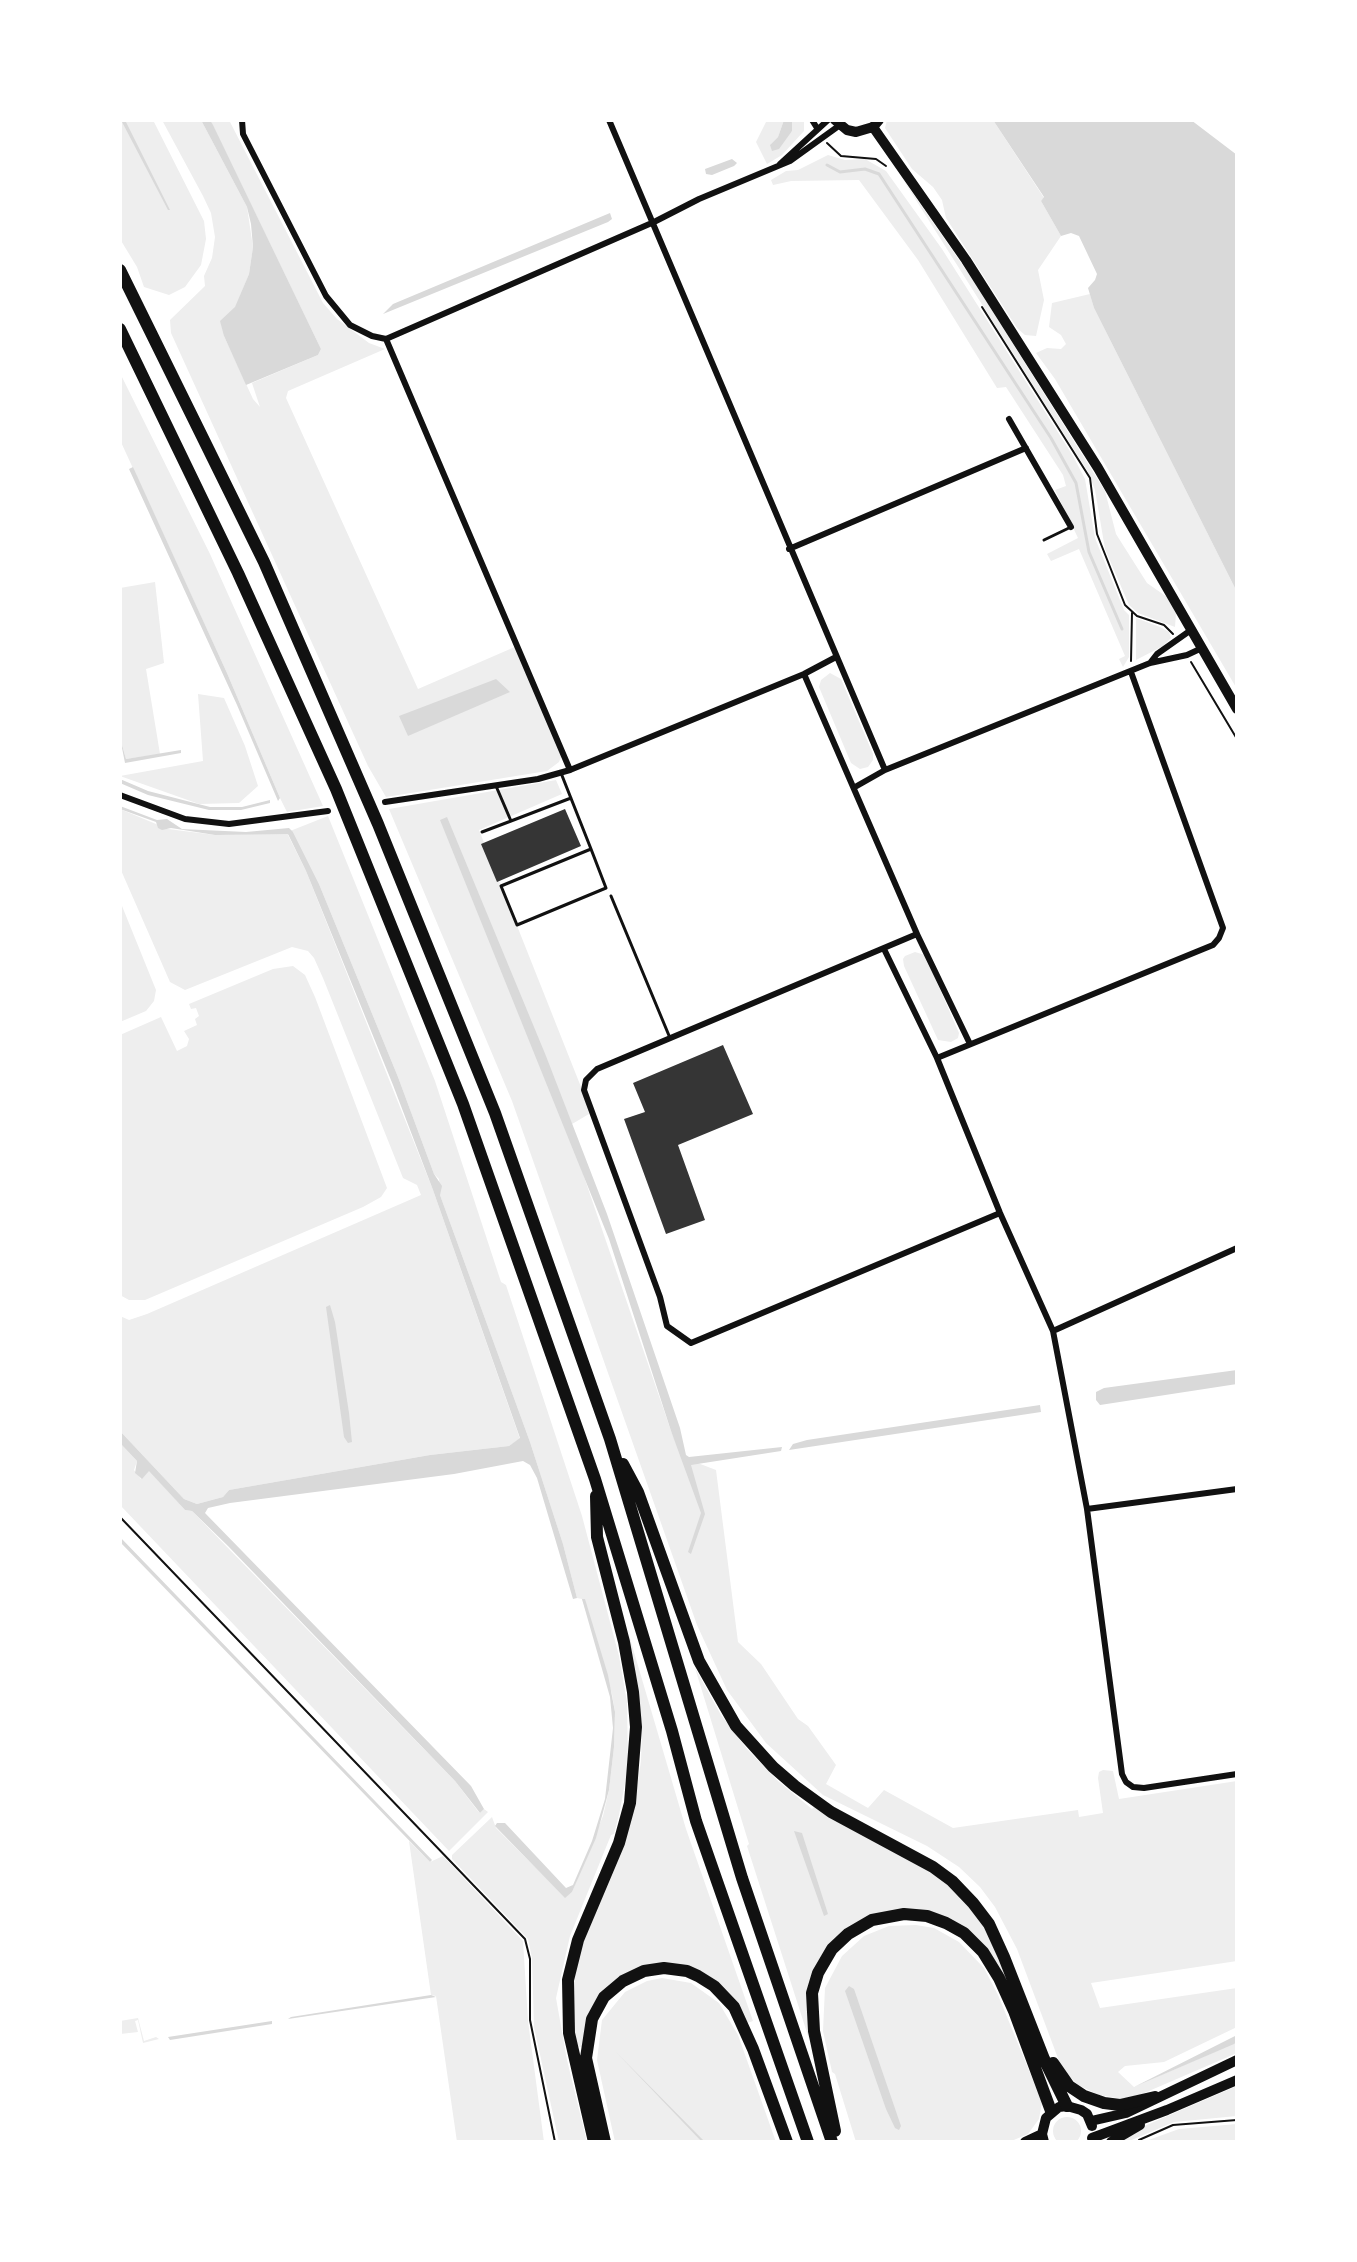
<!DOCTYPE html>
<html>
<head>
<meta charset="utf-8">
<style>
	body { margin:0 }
	#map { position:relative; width:1357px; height:2262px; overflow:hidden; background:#fff; font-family:"Alegreya Sans",sans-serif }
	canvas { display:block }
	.frame { position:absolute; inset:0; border:122px solid #fff; pointer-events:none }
</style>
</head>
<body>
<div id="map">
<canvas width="1357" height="2262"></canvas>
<div class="frame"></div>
</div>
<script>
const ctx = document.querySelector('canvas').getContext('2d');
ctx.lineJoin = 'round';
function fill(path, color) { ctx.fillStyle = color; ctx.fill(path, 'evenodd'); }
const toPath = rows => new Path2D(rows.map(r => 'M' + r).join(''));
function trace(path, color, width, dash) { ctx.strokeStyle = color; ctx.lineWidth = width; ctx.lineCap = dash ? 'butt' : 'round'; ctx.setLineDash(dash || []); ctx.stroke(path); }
fill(toPath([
	[120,120,153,120,204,221,206,239,201,265,185,287,169,295,144,287,137,267,120,239],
	[162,120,201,120,247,207,253,247,249,274,224,336,253,399,260,407,252,383,318,355,321,349,210,120,229,120,323,303,337,319,369,343,385,349,288,391,286,398,418,689,517,646,562,754,559,762,547,771,386,797,368,766,171,333,170,320,205,286,204,276,212,258,215,237,211,213,203,196],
	[767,120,784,120,778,137,770,145,792,131,792,120,804,120,804,131,782,155,767,164,756,142],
	[887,120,993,120,1044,198,1041,201,1061,236,1038,270,1044,300,1036,336,1025,335,1017,328,946,218,942,200,933,187,912,169,885,128],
	[828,155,845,160,865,159,886,171,942,249,1073,456,1085,479,1095,538,1124,610,1129,615,1129,657,1123,667,1119,659,1125,656,1079,549,1051,561,1047,554,1078,538,1055,490,1066,486,1063,475,1006,387,997,388,918,260,859,180,791,181,773,185,771,180,786,171,798,170],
	[902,178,973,280,1105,491,1116,534,1147,583,1167,597,1176,613,1175,627,1138,613,1129,605,1105,549,1095,490,1088,472],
	[1090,294,1094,308,1237,592,1237,689,1055,379,1036,353,1047,348,1061,349,1066,344,1061,335,1049,327,1052,303],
	[120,373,210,554,323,806,287,812,280,798,227,673,120,440],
	[155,582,164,663,146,669,160,754,126,759,120,738,120,588],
	[1136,618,1160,627,1169,632,1171,638,1163,646,1136,660],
	[830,673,841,679,873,754,873,760,868,767,860,769,851,763,819,687,821,680],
	[198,694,224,698,245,746,258,786,239,803,199,804,120,776,203,761],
	[556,780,562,794,479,830,583,1092,589,1114,567,1127,671,1431,682,1457,716,1470,738,1642,761,1664,798,1719,808,1726,836,1765,826,1784,868,1808,884,1790,953,1828,1078,1810,1079,1817,1103,1813,1098,1778,1099,1772,1103,1770,1113,1771,1119,1799,1237,1781,1237,1961,1091,1983,1100,2008,1237,1988,1237,2027,1164,2062,1125,2066,1118,2072,1134,2087,1237,2042,1237,2053,1135,2097,1123,2099,1099,2095,1078,2085,1062,2069,1017,1949,995,1907,980,1887,959,1867,927,1846,823,1795,766,1743,727,1690,697,1625,512,1101,389,809],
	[120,809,168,829,215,835,285,833,328,816,435,1081,501,1282,506,1285,582,1516,619,1656,627,1702,628,1767,619,1815,614,1834,611,1835,570,1936,556,1998,567,2060,587,2142,559,2142,534,2027,532,1958,528,1939,452,1859,452,1855,492,1817,496,1828,565,1897,572,1892,603,1816,609,1790,614,1747,615,1712,612,1694,582,1599,577,1598,563,1544,530,1442,440,1195,439,1179,434,1174,398,1077,319,884,293,832,288,835,306,871,433,1190,520,1439,509,1446,430,1455,229,1490,223,1497,197,1504,184,1499,120,1431,120,1316,129,1320,147,1314,421,1195,417,1185,403,1178,323,978,314,958,308,951,292,947,185,990,170,982,120,868],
	[120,901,156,990,154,1001,146,1011,120,1022],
	[915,952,925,955,959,1033,958,1038,951,1042,938,1040,904,966,903,959,905,956],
	[293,966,305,975,315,997,387,1188,381,1197,363,1207,145,1300,129,1300,120,1295,120,1035,161,1017,177,1051,187,1046,189,1039,184,1031,197,1025,195,1019,199,1016,196,1008,191,1009,189,1004,273,969],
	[120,1443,137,1461,134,1470,141,1479,149,1470,185,1510,192,1511,455,1781,477,1810,480,1813,484,1809,488,1812,449,1851,120,1505],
	[629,1635,686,1829,753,2021,747,2023,740,2009,680,1966,613,1984,584,2048,576,2046,573,1998,575,1975,580,1951,623,1846,634,1806,641,1761,642,1724,627,1640],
	[695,1668,721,1715,747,1749,778,1781,812,1809,815,1806,914,1860,949,1884,984,1925,1010,1987,983,1944,958,1923,886,1912,817,1964,809,2039,747,1846,749,1844],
	[409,1841,430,1862,443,1856,523,1941,528,2021,544,2142,457,2142,436,1996,431,1995],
	[916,1925,934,1928,959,1942,984,1968,998,1995,1042,2102,1039,2119,1028,2134,1009,2142,856,2142,835,2074,832,2072,823,2031,825,1988,842,1956,864,1936,889,1926],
	[662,1978,691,1983,719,2003,738,2035,776,2142,615,2142,597,2060,602,2020,625,1992,647,1981],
	[138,2018,144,2041,156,2037,159,2039,143,2043,138,2020,135,2021,138,2032,120,2034,120,2021],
	[1237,2086,1237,2116,1174,2122,1127,2142,1118,2142,1142,2127],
	'1053 2131a14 14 0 1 1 28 0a14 14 0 1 1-28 0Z',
	[1237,2124,1237,2142,1143,2142,1179,2129]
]), '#eee');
fill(toPath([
	[121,120,125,120,170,210,168,210],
	[201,120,210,120,213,125,321,349,318,355,246,385,224,336,220,321,235,307,249,274,253,247,251,224,247,207],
	[784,120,792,120,792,131,779,149,772,151,770,145,778,137],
	[993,120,1191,120,1237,155,1237,592,1094,308,1088,288,1095,280,1097,274,1079,236,1071,233,1061,236,1041,201,1044,197],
	[732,159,737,163,734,166,712,175,706,174,705,169],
	[610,213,612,219,608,222,383,314,393,304],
	[133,467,227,673,280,798,278,801,237,705,129,469],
	[496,679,510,692,408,736,399,716],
	[120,738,126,759,181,750,181,753,125,763],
	[120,779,148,791,210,807,242,807,270,800,270,803,241,810,209,810,148,795,120,783],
	[120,806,157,820,167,819,182,829,246,832,289,828,293,832,319,884,398,1077,434,1174,442,1186,440,1195,530,1442,563,1544,577,1598,573,1599,537,1478,530,1465,523,1461,454,1474,230,1503,208,1508,205,1513,471,1786,484,1809,480,1813,455,1781,228,1546,192,1511,185,1510,149,1471,142,1479,135,1473,137,1461,120,1443,120,1431,184,1499,197,1504,223,1497,229,1490,430,1455,509,1446,520,1438,433,1190,393,1085,306,871,288,834,215,835,171,828,162,830,158,828,156,822,120,809],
	[447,817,546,1056,607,1214,680,1428,686,1455,689,1457,782,1447,781,1451,691,1465,705,1514,691,1554,688,1552,701,1513,671,1431,609,1239,440,820],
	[330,1305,335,1322,349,1413,352,1442,348,1443,344,1437,326,1307],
	[1237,1370,1237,1384,1100,1405,1096,1400,1096,1392,1104,1388],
	[1040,1405,1041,1412,789,1450,793,1444,807,1440],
	[120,1537,432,1860,430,1862,120,1542],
	[582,1599,585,1599,608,1675,615,1712,614,1747,609,1790,596,1838,572,1892,565,1898,495,1826,497,1823,505,1823,566,1888,573,1885,592,1841,605,1799,613,1728,610,1697],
	[794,1831,802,1833,828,1914,824,1916],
	[849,1986,854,1989,901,2126,899,2130,895,2128,886,2109,845,1991],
	[431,1995,436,1997,288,2019,291,2017],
	[272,2021,272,2024,170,2040,168,2037],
	[1237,2035,1237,2042,1234,2044,1134,2087],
	[615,2051,705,2142,702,2142]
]), '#d9d9d9');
trace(toPath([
	[827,165,840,172,865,169,879,174,1051,438,1076,483,1089,552,1122,629]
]), '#d9d9d9', 3);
fill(toPath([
	[565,809,581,846,497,882,481,844],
	[723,1045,753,1114,678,1145,705,1220,666,1234,624,1119,645,1112,633,1083]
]), '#353535');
trace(toPath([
	[827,143,841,156,876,159,886,166],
	[982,307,1090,478,1097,534,1125,605,1137,616,1164,625,1173,634],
	[1131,661,1132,613],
	[1191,662,1237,739],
	[120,1517,525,1939,530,1959,530,2020,555,2142],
	[1139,2140,1173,2125,1237,2120]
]), '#111', 2);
trace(toPath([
	[1044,540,1071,527],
	[561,773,591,849],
	[496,786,511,821,571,798],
	[482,832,511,821],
	[591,849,606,888,517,925,501,886,591,849],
	[611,896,670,1038]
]), '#111', 3);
trace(toPath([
	[242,120,243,134,326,296,350,325,372,336,386,339],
	[609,120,885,770],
	[812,120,817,128],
	[780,164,828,120],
	[386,339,570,770,804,674,836,657],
	[386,339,654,222,699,199,790,161,840,125],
	[1009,419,1071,527],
	[789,549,1026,448],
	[1150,663,1157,654,1191,630],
	[804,674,917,934,970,1044],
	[855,787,885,770,1150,663,1187,655,1202,648],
	[120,795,185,819,229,824,328,811],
	[385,802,538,779,570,770],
	[917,934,597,1069,586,1080,584,1090,660,1297,667,1326,691,1343,1000,1213],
	[884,949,937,1058,1000,1213,1053,1331,1087,1509,1122,1774,1126,1782,1133,1787,1144,1788,1237,1774],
	[937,1058,1213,945,1219,938,1223,928,1131,672],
	[1053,1331,1237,1248],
	[1087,1509,1237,1489]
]), '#111', 6);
trace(toPath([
	[835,120,847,130,856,132,873,127,879,120],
	[873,127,966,260,1098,468,1237,709],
	[1091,2121,1126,2113,1237,2060],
	[1092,2138,1167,2110,1237,2080],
	[1025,2142,1042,2134],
	[1044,2142,1042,2134,1046,2118,1059,2107,1067,2106,1081,2110,1087,2114,1092,2126],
	[1111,2142,1140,2125]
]), '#111', 10);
trace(toPath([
	[120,270,264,562,378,824,495,1113,610,1439,742,1878,832,2142],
	[120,329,238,573,336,789,463,1104,595,1479,672,1731,696,1821,808,2142],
	[623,1464,638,1492,699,1661,736,1726,773,1767,795,1786,831,1812,933,1867,952,1881,973,1903,989,1924,1004,1957,1044,2059,1067,2106],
	[1053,2063,1069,2086,1084,2096,1104,2103,1120,2105,1155,2097],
	[835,2131,814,2031,812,1993,818,1973,832,1949,848,1934,872,1920,904,1914,927,1916,946,1923,964,1933,983,1952,999,1978,1014,2011,1051,2111],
	[594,2142,569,2033,568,1980,578,1940,619,1843,630,1803,636,1727,633,1692,624,1642,597,1537,596,1496],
	[605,2142,586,2058,592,2019,604,1997,623,1981,644,1971,664,1968,687,1971,698,1976,714,1986,734,2007,753,2049,787,2142]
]), '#111', 12);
</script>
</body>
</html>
